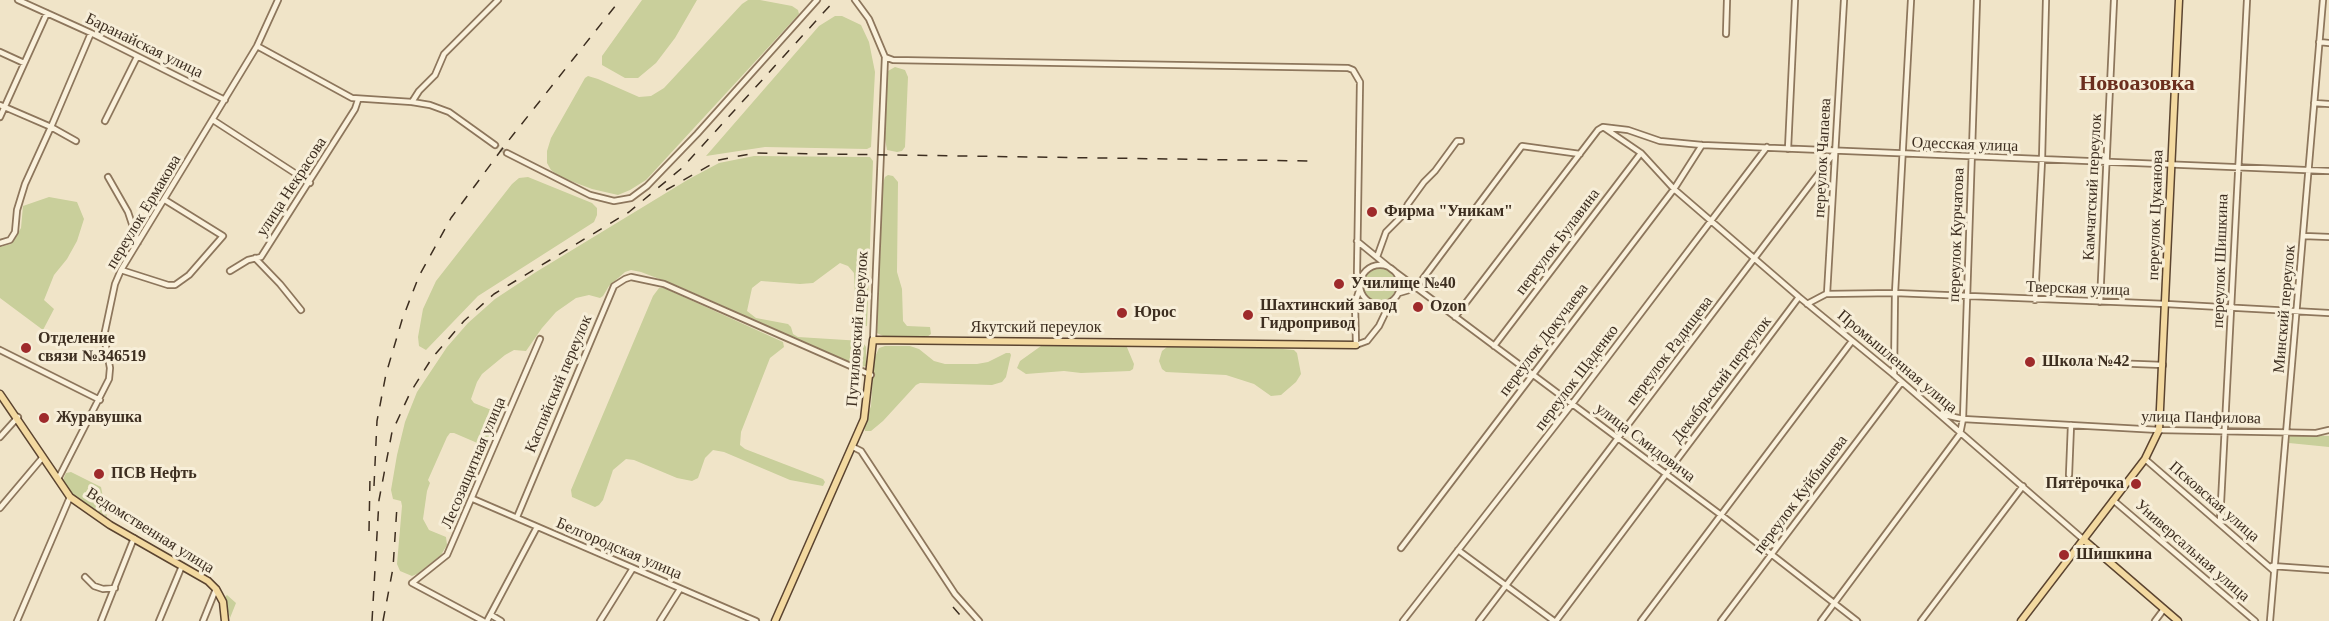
<!DOCTYPE html>
<html>
<head>
<meta charset="utf-8">
<style>
	body { margin:0 }
	canvas { display:block; background:#f0e4c8 }
</style>
</head>
<body>
<canvas width="2329" height="621"></canvas>
<script>
const ctx = document.querySelector('canvas').getContext('2d');
ctx.lineJoin = 'round';
function fill(path, color) { ctx.fillStyle = color; ctx.fill(path, 'evenodd'); }
const toPath = rows => new Path2D(rows.map(r => 'M' + r).join(''));
function trace(path, color, width, dash) { ctx.strokeStyle = color; ctx.lineWidth = width; ctx.lineCap = dash ? 'butt' : 'round'; ctx.setLineDash(dash || []); ctx.stroke(path); }
function write(font, color, halo, rows, align = 'center') {
  ctx.font = font + ' "Times New Roman",serif'; ctx.lineWidth = 6; ctx.setLineDash([]); ctx.textBaseline = 'middle'; ctx.strokeStyle = halo; ctx.fillStyle = color; for (const [text, x, y, turn = 0] of rows) {
    ctx.save(); ctx.translate(x, y); ctx.rotate((+turn || 0) * Math.PI / 180); ctx.textAlign = isNaN(turn) ? turn : align; if (halo) ctx.strokeText(text, 0, 0); ctx.fillText(text, 0, 0); ctx.restore();
  }
}
fill(toPath([
	[642,0,697,0,675,38,656,63,638,78,625,78,602,65,602,56],
	[748,0,760,0,792,6,798,10,799,14,646,180,630,190,618,195,592,189,560,177,551,170,547,163,547,151,551,138,585,78,588,76,598,79,639,97,651,96,664,88,742,4],
	[835,16,842,16,861,25,869,42,875,72,871,147,867,149,765,147,706,156,819,26],
	[895,67,905,70,908,77,905,147,902,151,897,152,887,150,885,139,886,78,888,71],
	[754,156,865,157,870,157,873,161,867,326,859,327,856,324,854,273,848,266,840,263,813,283,800,284,761,281,752,288,747,311,756,318,788,324,791,327,793,334,798,337,862,341,866,347,866,366,861,367,678,286,641,272,631,270,625,272,609,286,603,296,600,298,589,295,576,298,556,312,542,328,526,351,514,350,505,355,482,374,477,382,471,399,474,403,499,413,501,418,486,445,482,445,454,433,450,433,447,437,428,480,430,483,427,491,423,519,429,530,446,537,447,545,441,555,417,574,412,576,400,571,397,564,402,506,401,501,393,499,391,490,397,455,405,422,417,392,447,347,468,323,495,299,536,272,689,179,719,163],
	[888,175,893,176,898,182,897,272,902,289,903,321,907,326,930,327,931,334,927,337,887,338,877,333,883,183,885,177],
	[528,177,592,203,597,208,597,215,594,222,478,296,426,350,419,346,418,337,423,309,436,281,512,184,519,178],
	[49,197,77,202,84,219,77,241,67,259,54,275,44,300,54,309,43,330,0,298,0,247,11,244,21,228,23,206],
	'1362 285a17 17 0 1 1 34 0a17 17 0 1 1-34 0Z',
	[659,288,664,288,783,342,784,347,770,358,741,432,740,445,745,449,823,479,825,482,823,486,790,480,724,452,713,450,705,458,698,478,692,481,677,478,634,460,626,459,613,470,603,500,599,505,595,507,572,497,571,490,653,296],
	[1126,345,1134,364,1133,369,1130,371,1081,373,1064,371,1026,374,1017,368,1020,361,1041,346],
	[885,346,910,346,919,349,934,361,945,364,977,364,988,362,1006,353,1010,353,1011,355,1006,377,1002,382,992,385,920,383,916,385,883,421,871,431,865,431,864,426,871,406,874,359,879,348],
	[1167,347,1260,347,1294,350,1297,353,1301,374,1296,382,1281,395,1271,396,1254,384,1226,375,1166,372,1162,369,1159,361,1162,351],
	[2290,434,2329,436,2329,447,2289,443],
	[71,472,101,487,107,517,72,494,63,480,66,473],
	[227,595,236,603,230,618,224,598]
]), '#c9cf9b');
trace(toPath([
	[495,145,507,153]
]), '#ccc0a6', 4.5, [4.5, 2]);
const minor = toPath([
	[18,0,91,33,225,100],
	[855,0,869,19,885,57,893,60,1348,68,1353,70,1360,82,1357,273,1360,283],
	[1726,34,1727,0],
	[2319,42,2329,43],
	[257,46,352,98,412,102,430,105,449,112,495,145],
	[0,52,24,63],
	[412,102,419,91,435,75,444,54,498,0],
	[2314,103,2329,104],
	[0,105,51,127,76,141],
	[0,117,47,13],
	[213,120,310,183],
	[105,121,137,57],
	[1603,127,1628,130,1660,141,1702,145,2329,171],
	[1788,149,1795,0],
	[507,153,590,195,614,201,631,198,647,186,697,134,817,0],
	[108,177,128,212,138,242],
	[2304,236,2329,237],
	[1357,241,1390,268,1721,515,1857,621],
	[0,243,10,240,15,232,17,210,25,184,51,127,91,33],
	[1377,257,1386,232,1403,215,1408,204,1424,182,1435,171,1457,141,1461,141],
	[255,258,280,284,301,310],
	'1360 285a20 20 0 1 1 40 0a20 20 0 1 1-40 0Z',
	[121,270,168,285,175,285,189,275,223,236,165,200],
	[230,271,248,260,261,257,355,109,358,100],
	[1360,288,1355,303,1356,345,1367,341,1379,326,1390,303],
	[1416,288,1522,146,1580,154],
	[1399,293,1416,288],
	[1827,294,1844,0],
	[2035,300,2042,160,2046,0],
	[2100,302,2114,0],
	[1807,304,1826,294,1895,293,2166,304,2329,313],
	[1455,317,1598,130,1603,127,1641,153,1674,189,1799,297,1894,375,2084,540],
	[873,340,885,57],
	[1494,346,1641,153],
	[0,350,100,400],
	[2060,361,2163,365],
	[1894,375,1895,293,1911,0],
	[1940,414,1963,419,2159,430,2316,433,2329,430],
	[0,437,18,417],
	[853,447,861,451,955,594,979,621],
	[2145,459,2274,571],
	[2069,475,2071,425],
	[58,479,109,379,110,368,104,336,115,284,121,270,257,46,278,0],
	[473,499,756,621],
	[2113,500,2255,621],
	[0,508,43,457],
	[517,517,614,286,625,279,631,277,664,284,871,375],
	[2220,522,2247,0],
	[1401,548,1674,189,1702,145],
	[1458,550,1554,621],
	[2272,566,2329,570],
	[85,577,94,586,103,589,115,588],
	[491,615,501,621],
	[17,621,70,497],
	[101,621,134,538],
	[159,621,182,566],
	[203,621,216,589],
	[483,621,412,583,447,555,540,339],
	[487,621,537,527],
	[600,621,633,568],
	[660,621,680,589],
	[1403,621,1572,404,1767,147],
	[1479,621,1835,152],
	[1556,621,1799,297],
	[1641,621,1852,341],
	[1721,621,1901,383],
	[1821,621,1960,434,1963,419,1977,0],
	[1921,621,2023,486],
	[2155,621,2164,609],
	[2270,621,2323,0]
]);
const major = toPath([
	[0,394,70,497,110,525,208,581,216,589,223,602,225,621],
	[2084,540,2178,621],
	[775,621,864,419,873,340,1356,345],
	[2021,621,2145,459,2159,430,2179,0]
]);
trace(minor, '#8d765c', 8);
trace(major, '#5b4430', 9);
trace(minor, '#faf1dc', 4.5);
trace(major, '#f3d9a0', 6);
trace(toPath([
	[666,190,719,160,755,153,1312,161],
	[374,486,377,421,386,374,402,320,419,276,451,218,505,145,620,0],
	[369,531,370,477],
	[953,607,965,621],
	[372,621,379,500,392,432,410,393,432,358,464,321,494,294,629,212,682,168,835,0],
	[383,621,393,568,397,506]
]), '#3d2e20', 1.5, [10, 10]);
for (const [x, y, r, color] of [
	[1372,212,6,"#9e2a2b"],
	[1339,284,6,"#9e2a2b"],
	[1418,307,6,"#9e2a2b"],
	[1122,313,6,"#9e2a2b"],
	[1248,315,6,"#9e2a2b"],
	[26,348,6,"#9e2a2b"],
	[2030,362,6,"#9e2a2b"],
	[44,418,6,"#9e2a2b"],
	[99,474,6,"#9e2a2b"],
	[2136,484,6,"#9e2a2b"],
	[2064,555,6,"#9e2a2b"]
]) { const dot = new Path2D(); dot.arc(x, y, r, 0, 2 * Math.PI); ctx.fillStyle = color; ctx.fill(dot); trace(dot, '#f7eed8', 2); }
write('16px', '#3d2e20', '#f7eed8', [
	["Баранайская улица",144,46,26],
	["Одесская улица",1965,145,2],
	["переулок Чапаева",1823,158,-87],
	["улица Некрасова",292,187,-57],
	["Камчатский переулок",2093,187,-87],
	["переулок Ермакова",144,212,-59],
	["переулок Цуканова",2156,215,-88],
	["переулок Курчатова",1957,235,-88],
	["переулок Булавина",1558,242,-53],
	["переулок Шишкина",2221,261,-88],
	["Тверская улица",2078,289,2],
	["Минский переулок",2285,309,-85],
	["Якутский переулок",1036,328],
	["Путиловский переулок",858,329,-86],
	["переулок Докучаева",1544,340,-53],
	["переулок Радищева",1670,351,-53],
	["Промышленная улица",1897,362,40],
	["переулок Щаденко",1577,378,-53],
	["Декабрьский переулок",1722,380,-53],
	["Каспийский переулок",559,384,-67],
	["улица Панфилова",2201,418,1],
	["улица Смидовича",1645,443,37],
	["Лесозащитная улица",474,463,-67],
	["переулок Куйбышева",1801,495,-53],
	["Псковская улица",2214,502,41],
	["Ведомственная улица",150,531,32],
	["Белгородская улица",619,549,23],
	["Универсальная улица",2192,551,41]
]);
write('bold 16px', '#3d2e20', '#f7eed8', [
	["Фирма \"Уникам\"",1384,212],
	["Училище №40",1351,284],
	["Шахтинский завод",1260,306],
	["Гидропривод",1260,324],
	["Ozon",1430,307],
	["Юрос",1134,313],
	["Отделение",38,339],
	["связи №346519",38,357],
	["Школа №42",2042,362],
	["Журавушка",56,418],
	["ПСВ Нефть",111,474],
	["Пятёрочка",2124,484,"right"],
	["Шишкина",2076,555]
], 'left');
write('bold 22px', '#6b2e1e', '#f7eed8', [
	["Новоазовка",2137,84]
]);
</script>
</body>
</html>
